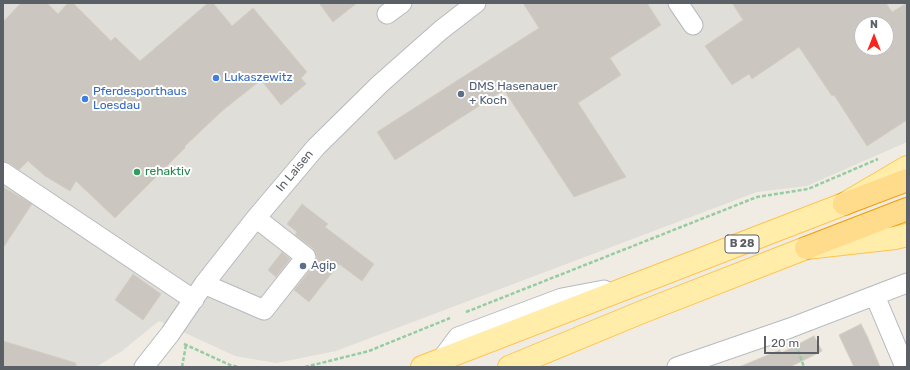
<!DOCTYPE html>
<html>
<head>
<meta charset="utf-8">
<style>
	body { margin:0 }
	#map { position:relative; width:910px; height:370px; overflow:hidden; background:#f0ece3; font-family:Rubik,sans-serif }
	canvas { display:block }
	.frame { position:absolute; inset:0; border:4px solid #5b6066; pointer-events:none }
	.north { position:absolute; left:854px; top:16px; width:40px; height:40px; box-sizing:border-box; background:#fff; border:1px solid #bdbfc2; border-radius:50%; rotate:0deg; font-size:11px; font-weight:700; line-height:16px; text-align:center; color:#5b6066 }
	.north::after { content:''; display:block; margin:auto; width:14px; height:18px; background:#fa251f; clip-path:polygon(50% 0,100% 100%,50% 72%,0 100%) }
	.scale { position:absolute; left:764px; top:336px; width:55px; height:18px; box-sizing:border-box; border:2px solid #5b6066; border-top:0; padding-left:5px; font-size:12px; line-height:14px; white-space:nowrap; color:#5b6066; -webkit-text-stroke:3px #fff; paint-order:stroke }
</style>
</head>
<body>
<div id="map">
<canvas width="910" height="370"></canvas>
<div class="frame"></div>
<div class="north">N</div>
<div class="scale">20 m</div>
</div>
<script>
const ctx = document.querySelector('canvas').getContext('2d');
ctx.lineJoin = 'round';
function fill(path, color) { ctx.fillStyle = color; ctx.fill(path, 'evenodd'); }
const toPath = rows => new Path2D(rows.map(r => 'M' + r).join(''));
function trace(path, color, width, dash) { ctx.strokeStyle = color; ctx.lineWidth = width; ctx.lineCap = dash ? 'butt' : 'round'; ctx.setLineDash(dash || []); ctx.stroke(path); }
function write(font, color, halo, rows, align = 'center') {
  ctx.font = font + ' Rubik,sans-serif'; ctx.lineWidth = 4; ctx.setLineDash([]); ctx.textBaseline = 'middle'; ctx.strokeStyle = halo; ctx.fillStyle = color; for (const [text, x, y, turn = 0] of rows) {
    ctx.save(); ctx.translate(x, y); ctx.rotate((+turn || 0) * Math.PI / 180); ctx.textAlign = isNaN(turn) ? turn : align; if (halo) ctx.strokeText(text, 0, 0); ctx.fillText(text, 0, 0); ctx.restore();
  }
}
fill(toPath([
	[3,3,907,3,907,142,807,186,757,192,336,351,276,363,235,356,159,321,122,351,96,367,3,367],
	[862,24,886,24,886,48,862,48]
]), '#e0ded8');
const building = toPath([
	[21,3,47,3,58,14,68,3,73,3,111,41,115,37,140,61,208,3,213,3,232,26,253,8,307,72,301,78,306,84,281,105,261,80,222,111,185,146,185,148,115,218,76,181,70,191,45,176,28,161,19,170,9,163,3,161,3,22,21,3],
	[319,3,357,3,333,22,319,3],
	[523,3,647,3,661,25,610,58,621,75,578,103,626,177,574,197,504,90,395,160,377,132,539,28,523,3],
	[732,3,886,3,892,12,907,3,907,120,867,146,834,95,832,96,799,47,752,79,749,74,732,85,705,46,743,20,732,3],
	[862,24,886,24,886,48,862,48,862,24],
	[3,187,32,204,3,248,3,187],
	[302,204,328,224,325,227,374,264,362,281,339,264,309,302,294,290,315,264,317,259,316,253,313,248,295,235,297,232,287,224,302,204],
	[282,252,290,259,276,277,268,270,282,252],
	[133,274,161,294,143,320,115,300,133,274],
	[861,324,868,338,880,367,854,367,839,335,861,324],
	[814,336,822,351,790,367,739,367,780,350,781,353,814,336],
	[3,341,76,363,76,367,3,367,3,341]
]);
fill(building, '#cbc7c0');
trace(building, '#d5cec1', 1);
const minor = toPath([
	[678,3,693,25],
	[387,14,402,3],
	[3,172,194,300],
	[204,284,264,310,306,257,256,218],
	[875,296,905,367],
	[441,360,458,337,562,298,604,290],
	[144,367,170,334,204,284,256,218,316,147,380,84,441,30,476,3],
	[677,367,790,328,907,283]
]);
const major = toPath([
	[422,367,844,204,907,167],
	[509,367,642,312,806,248,895,238,907,235]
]);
const highway = toPath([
	[844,204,907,180],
	[806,248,907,209]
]);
trace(minor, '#b6babf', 21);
trace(major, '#ffc44d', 24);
trace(highway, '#f39b00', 24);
trace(toPath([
	[466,312,757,197,808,189,878,159],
	[184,344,230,365,238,367],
	[796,345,804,367],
	[182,367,186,345],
	[305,367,369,351,450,318]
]), '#95cca2', 2.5, [4, 2]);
trace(minor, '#fff', 19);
trace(major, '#ffeda9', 22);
trace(highway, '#ffdc8b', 22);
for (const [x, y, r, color] of [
	[216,78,4,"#3f7fe0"],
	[461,94,4,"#5c6f8a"],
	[85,99,4,"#3f7fe0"],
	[137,172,4,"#2e9e5b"],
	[303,266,4,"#5c6f8a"]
]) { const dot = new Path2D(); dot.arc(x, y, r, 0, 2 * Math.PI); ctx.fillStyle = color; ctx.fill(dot); trace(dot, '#fff', 1.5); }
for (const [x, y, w] of [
	[742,244,34]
]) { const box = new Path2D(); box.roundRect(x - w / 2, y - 9, w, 18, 3); ctx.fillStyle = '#fff'; ctx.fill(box); trace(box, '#5b6066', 1); }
write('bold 11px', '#5b6066', null, [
	["B 28",742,244]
]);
write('12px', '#366cbe', '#fff', [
	["Lukaszewitz",224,78],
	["Pferdesporthaus",93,92],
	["Loesdau",93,106]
], 'left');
write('12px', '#4e5e75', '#fff', [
	["DMS Hasenauer",469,87],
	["+ Koch",469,101],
	["Agip",311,266]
], 'left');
write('12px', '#5b6066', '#fff', [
	["In Laisen",295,171,-50]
]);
write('12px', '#27864d', '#fff', [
	["rehaktiv",145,172]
], 'left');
</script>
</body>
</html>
